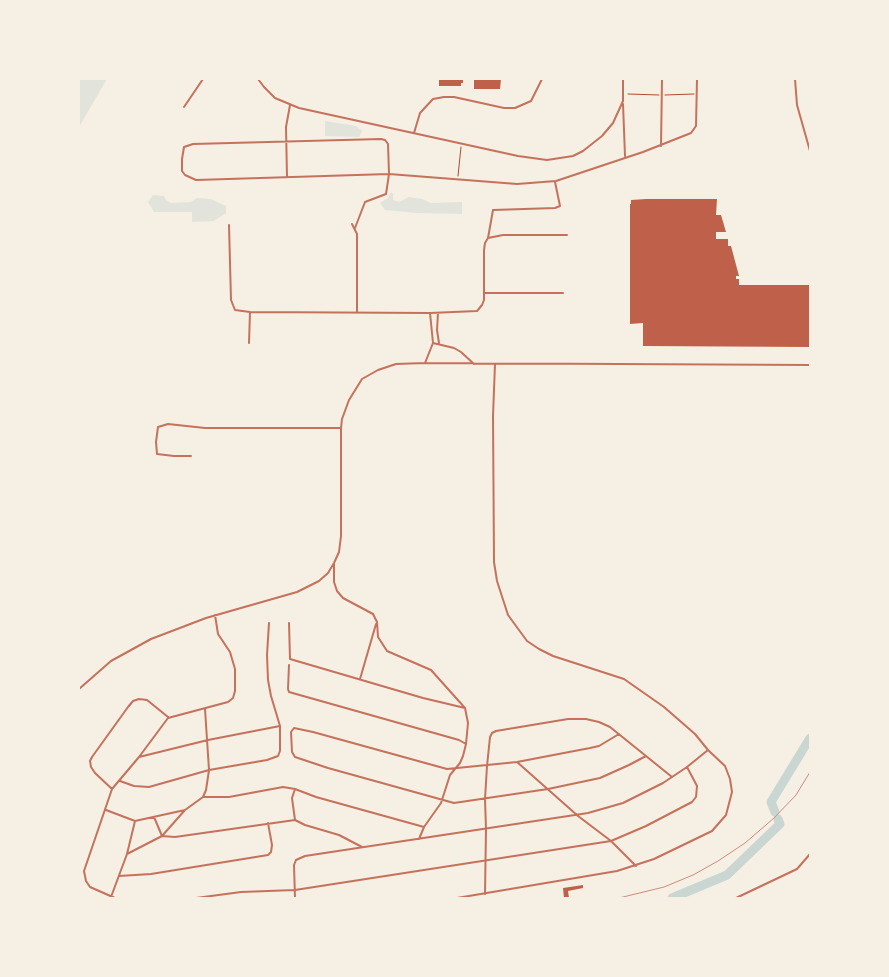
<!DOCTYPE html>
<html>
<head>
<meta charset="utf-8">
<style>
	body { margin:0 }
	#map { position:relative; width:889px; height:977px; overflow:hidden; background:#f6efe4; font-family:"Noto Sans",sans-serif }
	canvas { display:block }
	.frame { position:absolute; inset:0; border:80px solid #f6efe4; pointer-events:none }
</style>
</head>
<body>
<div id="map">
<canvas width="889" height="977"></canvas>
<div class="frame"></div>
</div>
<script>
const ctx = document.querySelector('canvas').getContext('2d');
ctx.lineJoin = 'round';
function fill(path, color) { ctx.fillStyle = color; ctx.fill(path, 'evenodd'); }
const toPath = rows => new Path2D(rows.map(r => 'M' + r).join(''));
function trace(path, color, width, dash) { ctx.strokeStyle = color; ctx.lineWidth = width; ctx.lineCap = dash ? 'butt' : 'round'; ctx.setLineDash(dash || []); ctx.stroke(path); }
fill(toPath([
	[79,79,107,79,79,127],
	[325,121,356,126,362,131,359,137,325,136],
	[390,193,393,193,393,200,399,202,409,197,422,199,431,203,462,202,462,214,416,213,385,210,380,203,388,198],
	[153,195,164,196,166,200,171,203,191,202,197,198,211,199,226,206,226,213,214,221,192,222,192,212,154,212,148,202]
]), '#e2e4dc');
trace(toPath([
	[775,812,771,802,810,738],
	[672,898,727,875,780,824,778,819]
]), '#c9d6d2', 9);
fill(toPath([
	[439,79,463,79,463,83,461,83,461,86,439,86],
	[474,79,501,79,500,89,474,89],
	[646,199,717,199,716,215,721,215,726,232,716,232,716,239,728,239,728,246,731,246,739,276,736,276,736,279,739,279,739,285,810,285,810,347,643,346,643,323,630,324,630,204,631,204,631,200],
	[583,885,583,888,568,891,569,898,564,898,563,888]
]), '#bf614a');
trace(toPath([
	[628,94,659,95],
	[665,95,694,94],
	[458,176,461,147]
]), '#b5482f', 1);
trace(toPath([
	[355,228,365,202,386,194,389,174],
	[488,238,493,210,555,208,560,206,555,182],
	[485,894,486,829]
]), '#c5725c', 2);
trace(toPath([
	[258,79,264,87,275,98,299,108,518,156,547,160,573,156,583,151,602,136,613,123,623,101,623,79],
	[795,79,797,105,810,151],
	[623,104,625,156],
	[184,107,203,79],
	[414,133,420,113,433,99,444,97,454,97,504,108,515,108,531,101,542,79],
	[661,146,662,79],
	[389,174,388,144,385,140,381,139,193,144,184,147,182,159,182,171,185,175,196,180,389,174,517,184,556,181,643,152,691,133,696,126,697,79],
	[287,177,286,127,290,105],
	[352,224,357,234,357,312],
	[229,225,231,300,235,310,250,312,430,313,477,311,482,305,484,300,484,250,485,243,488,238,503,235,567,235],
	[484,293,563,293],
	[438,313,437,330,439,343],
	[249,343,250,312],
	[433,343,454,348,461,352,474,364],
	[425,363,433,343,430,313],
	[191,456,174,456,157,454,156,442,158,427,168,424,205,428,341,428],
	[334,564,334,582,337,591,343,598,373,614,377,622,378,637,387,651,431,670,465,708,468,723,466,744,463,756,460,763,450,775,441,803,424,827,419,839],
	[289,623,290,659,423,698,465,708],
	[289,665,288,689,289,692,459,740,466,744],
	[360,679,376,624],
	[79,689,111,661,151,639,206,618,297,592,319,581,328,573,334,563,339,552,341,536,341,428,342,419,349,400,362,379,378,370,396,364,425,363,810,365],
	[619,734,599,746,590,748,517,762,447,769,313,732,294,728,291,732,292,752,295,757,328,768,454,803,548,789,600,778,629,765,646,756],
	[139,757,208,740,280,726],
	[517,762,578,816,611,841,636,866],
	[120,781,134,786,149,787,209,770,267,760,278,756,280,751,280,726,271,696,268,680,267,655,269,623],
	[112,789,95,773,91,767,90,761,92,757,128,707,133,701,139,699,147,700,168,717],
	[203,797,229,797,283,787,295,789],
	[106,810,135,821,185,810],
	[154,817,162,836,175,837,295,820],
	[486,829,485,799,487,766,490,737,492,733,496,731,568,719,586,719,599,722,610,727,672,777],
	[362,847,339,835,305,825,295,820,292,798,295,789,316,797,424,827],
	[127,854,162,836,185,810,203,797,206,790,209,770,205,709],
	[119,876,151,874,268,855,271,852,272,845,268,823],
	[111,897,127,854,135,821],
	[115,898,90,887,86,881,84,871,112,789,139,757,168,718,228,702,233,698,235,691,235,669,230,652,218,634,215,615],
	[196,898,241,892,295,890,611,841,646,826,692,802,696,797,697,786,687,767],
	[295,898,294,865,296,860,305,856,588,813,623,803,663,783,687,767,708,750],
	[457,898,617,871,654,859,712,831,726,815,732,792,730,779,725,766,708,750,695,734,664,707,624,679,553,656,539,649,527,641,508,615,497,581,494,562,493,416,495,364],
	[736,898,797,869,810,854]
]), '#c5725c', 2);
trace(toPath([
	[619,898,664,887,693,875,718,861,745,843,774,818,796,795,810,772]
]), '#cf8b77', 1);
</script>
</body>
</html>
